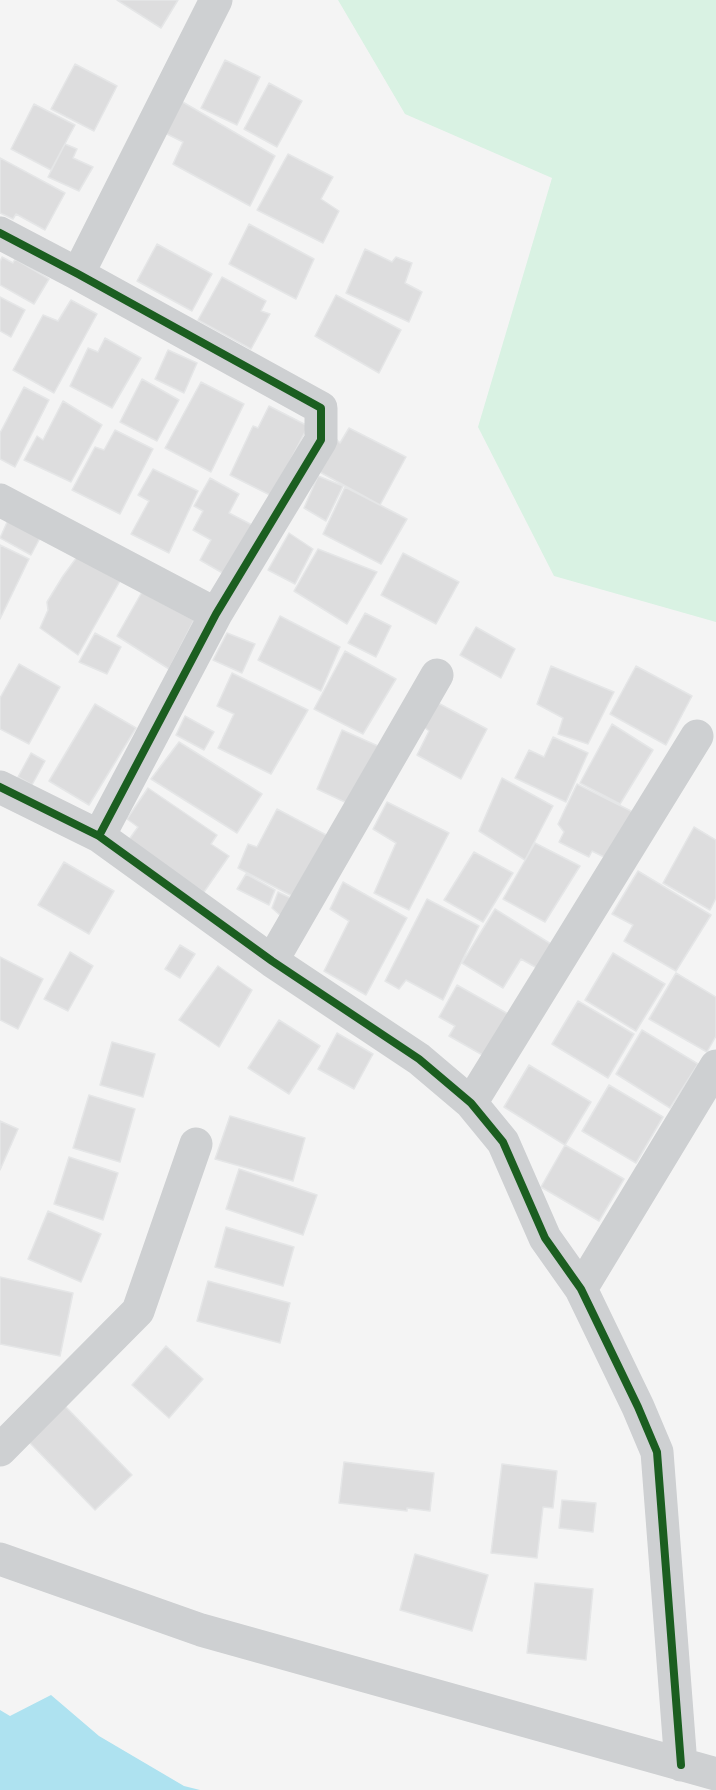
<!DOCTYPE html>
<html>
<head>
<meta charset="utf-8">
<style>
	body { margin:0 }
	canvas { display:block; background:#f4f4f4 }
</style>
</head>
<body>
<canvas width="716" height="1790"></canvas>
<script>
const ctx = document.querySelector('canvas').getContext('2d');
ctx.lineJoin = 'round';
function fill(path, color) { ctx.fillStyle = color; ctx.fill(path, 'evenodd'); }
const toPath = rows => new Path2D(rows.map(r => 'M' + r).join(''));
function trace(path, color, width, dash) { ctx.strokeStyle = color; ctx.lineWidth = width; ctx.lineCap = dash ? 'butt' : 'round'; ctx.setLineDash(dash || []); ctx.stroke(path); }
fill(toPath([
	[338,0,716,0,716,622,554,576,478,427,552,178,405,114]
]), '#d9f2e3');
fill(toPath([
	[51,1695,99,1736,184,1786,200,1790,0,1790,0,1710,10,1716]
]), '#aee2f0');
const building = toPath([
	[117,0,178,0,161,28,117,0],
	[225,60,260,77,237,125,201,108,225,60],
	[75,64,117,86,94,131,51,109,75,64],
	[269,83,302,101,277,147,244,129,269,83],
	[181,101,275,156,250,206,173,164,183,142,165,133,181,101],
	[34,104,75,125,51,170,11,149,34,104],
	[65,144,77,149,73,158,93,167,79,191,48,177,65,144],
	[288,154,333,177,321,199,339,211,323,243,257,210,288,154],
	[0,158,65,193,45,230,16,214,13,219,0,213,0,158],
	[249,224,314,259,296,299,229,264,249,224],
	[157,244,212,274,192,311,137,281,157,244],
	[365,249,392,262,396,257,412,263,405,283,422,292,409,322,346,293,365,249],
	[2,257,13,263,15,259,49,279,34,304,0,285,0,262,2,257],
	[222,277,266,301,261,311,270,314,251,349,198,320,222,277],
	[336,295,401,330,379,373,315,336,336,295],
	[0,297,25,310,11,337,0,331,0,297],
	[71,300,97,314,54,393,13,370,43,315,58,321,71,300],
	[105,338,141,358,112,408,70,386,88,348,98,352,105,338],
	[168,350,197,363,184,393,155,379,168,350],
	[142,379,179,400,157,441,120,422,142,379],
	[201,382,244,404,211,472,165,448,201,382],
	[24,387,49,400,15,467,0,459,0,433,24,387],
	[63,401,102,425,71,482,24,460,37,436,43,440,63,401],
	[269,406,308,426,272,496,230,475,253,426,258,428,269,406],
	[349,428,406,457,380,505,318,471,335,438,340,443,349,428],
	[115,430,153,449,120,514,72,490,95,447,104,450,115,430],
	[153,469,198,491,169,553,131,534,149,501,138,495,153,469],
	[318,476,343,486,326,521,304,508,318,476],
	[210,478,239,494,229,513,254,526,226,575,200,560,211,540,193,530,203,511,194,506,210,478],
	[345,487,407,519,381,564,323,534,345,487],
	[8,520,40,538,31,555,0,538,8,520],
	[289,533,313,549,295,584,268,570,289,533],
	[0,545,29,559,0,619,0,545],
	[318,549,377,572,347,624,294,591,318,549],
	[403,553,459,582,436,624,381,595,403,553],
	[77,557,120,581,78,655,40,628,48,610,47,602,63,576,77,557],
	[142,592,194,620,169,669,117,636,142,592],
	[365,613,391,626,376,657,348,643,365,613],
	[280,616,340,647,321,691,258,660,280,616],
	[476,627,515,649,501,678,460,655,476,627],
	[95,633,121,647,107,674,79,662,95,633],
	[227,633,255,644,242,673,213,660,227,633],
	[345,651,396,679,363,734,314,709,345,651],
	[19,664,60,687,29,744,0,729,0,698,19,664],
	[551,666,614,692,588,744,558,734,563,718,537,704,551,666],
	[636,666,692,696,666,745,610,714,636,666],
	[232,673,308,710,271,774,218,748,234,714,217,706,232,673],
	[438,703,487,729,461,779,417,755,429,731,424,727,438,703],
	[95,704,136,728,89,805,49,781,95,704],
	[185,716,214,732,204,750,176,735,185,716],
	[612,724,653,750,620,804,580,783,612,724],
	[342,730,378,746,347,803,317,789,342,730],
	[553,737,588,753,566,802,515,778,529,750,544,757,553,737],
	[179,742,262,794,237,833,151,779,179,742],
	[31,753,45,761,32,785,18,777,31,753],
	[502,778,553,806,525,860,479,831,502,778],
	[577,784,637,814,614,862,592,851,589,857,559,842,564,832,558,824,577,784],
	[148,788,217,835,211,844,229,856,204,892,128,841,138,827,127,819,148,788],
	[387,802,449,833,409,910,374,893,396,843,373,829,387,802],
	[277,809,330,837,296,898,238,868,248,844,257,847,277,809],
	[694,827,716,840,716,898,710,910,663,883,694,827],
	[535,843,580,866,545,922,503,899,535,843],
	[474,852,513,873,483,922,444,900,474,852],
	[64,862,114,891,89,934,38,905,64,862],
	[638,871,711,915,676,971,624,941,633,925,612,914,638,871],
	[246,874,275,890,269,905,237,889,246,874],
	[343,882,407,918,366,995,324,971,349,921,330,909,343,882],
	[278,892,295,900,283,918,272,908,278,892],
	[427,899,479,926,443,1000,406,980,399,989,385,981,427,899],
	[495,909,551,944,537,968,521,959,503,988,462,963,495,909],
	[180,945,195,954,180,978,165,969,180,945],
	[70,952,93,966,68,1011,44,999,70,952],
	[613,953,665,984,636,1031,585,1000,613,953],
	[0,957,43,979,18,1029,0,1020,0,957],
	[218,966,252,990,219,1047,179,1020,218,966],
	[676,973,716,997,716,1036,707,1052,649,1019,676,973],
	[457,985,510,1015,486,1057,449,1036,455,1026,439,1017,457,985],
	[578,1001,634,1034,608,1078,552,1044,578,1001],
	[279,1020,320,1046,289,1094,248,1068,279,1020],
	[642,1030,698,1064,670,1108,616,1074,642,1030],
	[337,1033,373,1054,354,1089,318,1069,337,1033],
	[112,1042,155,1054,143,1097,100,1085,112,1042],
	[529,1065,591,1102,565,1145,504,1107,529,1065],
	[609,1085,663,1117,636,1163,582,1131,609,1085],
	[89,1095,135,1109,120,1162,73,1148,89,1095],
	[230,1116,305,1138,293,1181,215,1159,230,1116],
	[0,1121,18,1129,0,1170,0,1121],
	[565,1145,624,1179,599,1221,541,1187,565,1145],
	[69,1157,118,1173,103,1220,54,1204,69,1157],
	[239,1169,317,1195,303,1235,226,1209,239,1169],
	[48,1211,101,1234,81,1282,28,1259,48,1211],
	[226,1227,294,1247,283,1286,215,1267,226,1227],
	[0,1277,73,1293,60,1356,0,1344,0,1277],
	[208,1281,290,1303,280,1343,197,1321,208,1281],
	[166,1346,203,1379,169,1418,132,1385,166,1346],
	[65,1406,132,1475,95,1510,28,1441,65,1406],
	[344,1462,434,1473,430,1511,407,1508,407,1511,339,1503,344,1462],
	[502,1464,557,1471,553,1508,543,1507,537,1558,491,1553,502,1464],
	[562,1500,596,1503,593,1532,559,1528,562,1500],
	[415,1554,488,1575,472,1631,400,1610,415,1554],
	[535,1583,593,1589,586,1660,527,1653,535,1583]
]);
fill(building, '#ddddde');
trace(building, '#e5e6e7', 1.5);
trace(toPath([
	[0,233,78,274,321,408,321,440,216,614,99,836],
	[78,274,216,0],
	[0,500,216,614],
	[0,787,99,836,272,961,419,1059,471,1103,503,1142,545,1238,581,1289,638,1407,657,1452,681,1765],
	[272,961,437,675],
	[471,1103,697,736],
	[581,1289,716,1066],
	[0,1450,138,1311,196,1144],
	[0,1559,201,1630,716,1774]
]), '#ced0d2', 33);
trace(toPath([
	[0,233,78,274,321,408,321,440,216,614,99,836],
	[0,787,99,836,272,961,419,1059,471,1103,503,1142,545,1238,581,1289,638,1407,657,1452,681,1765]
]), '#1b5e20', 8);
</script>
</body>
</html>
